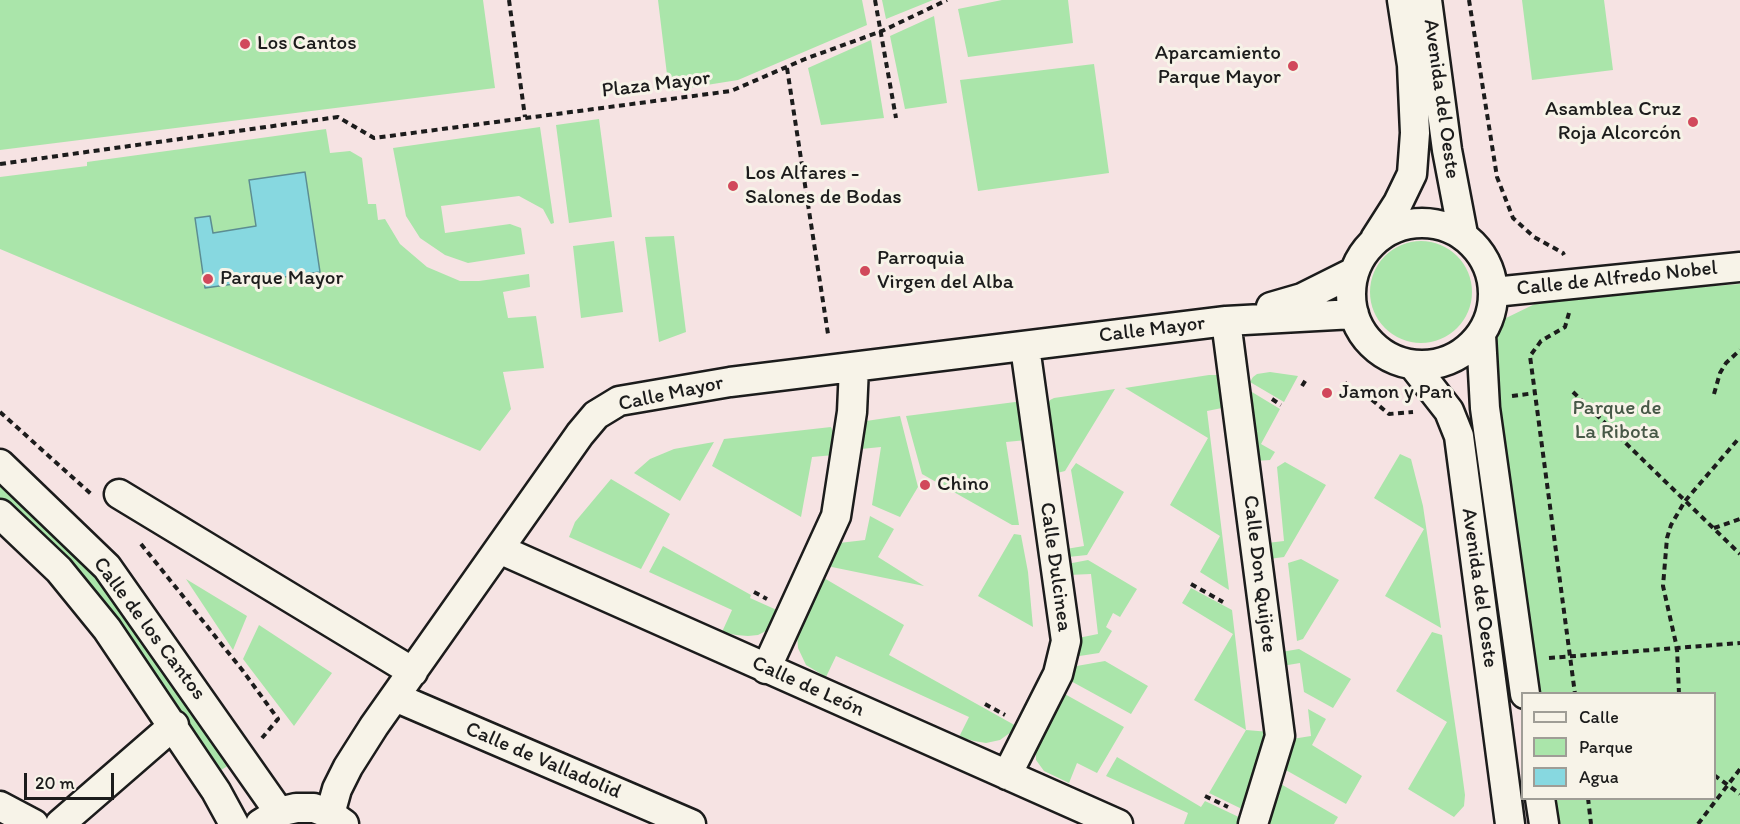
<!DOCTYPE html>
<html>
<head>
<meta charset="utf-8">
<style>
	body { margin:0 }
	#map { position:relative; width:1740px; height:824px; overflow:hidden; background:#f6e3e3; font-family:Itim,sans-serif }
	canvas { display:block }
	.legend { position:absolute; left:1521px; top:692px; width:195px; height:108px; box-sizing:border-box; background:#f7f3e8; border:2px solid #9f9d96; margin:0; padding:8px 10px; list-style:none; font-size:18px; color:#1c1c1c }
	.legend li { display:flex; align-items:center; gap:12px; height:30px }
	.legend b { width:30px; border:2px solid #9f9d96 }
	.scale { position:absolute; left:24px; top:773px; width:90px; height:27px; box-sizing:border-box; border:3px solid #1c1c1c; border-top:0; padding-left:8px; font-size:18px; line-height:21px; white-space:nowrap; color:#1c1c1c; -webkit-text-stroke:4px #f7f3e8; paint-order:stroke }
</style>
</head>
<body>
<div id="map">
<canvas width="1740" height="824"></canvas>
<ul class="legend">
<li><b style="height:8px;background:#f7f3e8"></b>Calle</li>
<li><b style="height:16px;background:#aae5aa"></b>Parque</li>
<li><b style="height:16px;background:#87d8e0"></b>Agua</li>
</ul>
<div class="scale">20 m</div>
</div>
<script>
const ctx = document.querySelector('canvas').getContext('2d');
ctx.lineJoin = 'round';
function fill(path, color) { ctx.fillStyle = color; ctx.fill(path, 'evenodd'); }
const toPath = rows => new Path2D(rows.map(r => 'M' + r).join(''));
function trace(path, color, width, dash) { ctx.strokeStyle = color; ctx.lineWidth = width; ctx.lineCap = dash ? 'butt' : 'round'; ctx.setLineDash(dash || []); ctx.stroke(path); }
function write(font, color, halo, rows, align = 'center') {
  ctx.font = font + ' Itim,sans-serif'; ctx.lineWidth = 6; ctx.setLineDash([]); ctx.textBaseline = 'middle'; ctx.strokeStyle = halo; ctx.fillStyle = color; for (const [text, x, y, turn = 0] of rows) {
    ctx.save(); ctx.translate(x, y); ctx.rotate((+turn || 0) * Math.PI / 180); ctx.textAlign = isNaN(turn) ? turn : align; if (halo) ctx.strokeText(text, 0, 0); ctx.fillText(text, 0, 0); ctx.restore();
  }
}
fill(toPath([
	[0,0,483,0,495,88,0,150],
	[658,0,862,0,867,25,738,80,669,91],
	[882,0,933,0,886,19],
	[1002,0,1068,0,1073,43,968,57,958,9],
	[1522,0,1604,0,1613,70,1532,80],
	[934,16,947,103,905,109,890,36],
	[871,40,884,118,821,125,808,68],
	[1094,64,1109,173,978,191,960,80],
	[599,119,612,217,569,223,556,125],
	[540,127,554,223,551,224,543,209,519,196,441,206,445,233,510,224,521,228,525,254,468,263,445,255,420,238,406,216,393,148],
	[326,129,330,153,350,151,362,158,368,204,376,204,378,220,385,219,400,244,427,267,460,281,479,281,529,274,530,287,503,292,508,318,536,316,544,368,503,372,511,409,480,451,0,249,0,177,87,166,87,162],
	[674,236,686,332,659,342,645,237],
	'1370 292a51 51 0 1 1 102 0a51 51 0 1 1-102 0Z',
	[614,241,623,312,581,318,573,246],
	[1740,284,1740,824,1558,824,1554,799,1714,798,1714,694,1538,693,1490,351,1504,319,1545,299],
	[1270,372,1298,376,1284,402,1250,382,1253,377,1257,374],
	[1209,375,1218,375,1223,380,1227,407,1207,411,1229,590,1200,572,1220,536,1170,505,1208,438,1125,388],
	[1115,389,1065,471,1053,474,1046,408,1050,400,1054,398],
	[1247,389,1280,409,1261,444,1275,452,1270,460,1255,461],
	[1023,401,1027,440,1006,442,1019,525,1012,525,922,474,906,416],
	[900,416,918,487,900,517,872,505,881,447,861,449,863,425,866,421],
	[831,427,835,436,834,455,812,457,801,517,712,466,724,439],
	[714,442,680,501,634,473,650,459,674,449],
	[1400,454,1411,459,1423,506,1441,628,1385,596,1424,529,1374,498],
	[1285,462,1326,485,1284,557,1269,559,1267,543,1284,541,1277,467],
	[1076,463,1124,492,1087,555,1068,557,1066,549,1084,546,1071,470],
	[0,477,83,554,233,763,214,774,0,505],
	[611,479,670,514,641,569,569,537,575,522],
	[870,516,894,529,878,557,924,586,827,566,839,543,865,540],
	[1014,534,1021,535,1028,572,1033,627,978,596],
	[663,546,751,595,750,598,779,611,772,628,758,635,748,636,736,635,722,632,732,610,649,572],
	[1301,559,1339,580,1303,639,1297,641,1288,563],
	[1088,560,1137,589,1120,617,1113,613,1106,627,1112,631,1099,653,1073,657,1078,638,1098,634,1091,574,1068,575,1067,564],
	[824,578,904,625,889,655,1018,727,1000,740,986,743,974,741,959,737,969,717,836,656,826,677,806,665,798,648,797,633,802,618],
	[186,579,247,616,233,650],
	[1191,588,1232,610,1246,730,1270,732,1246,811,1209,793,1246,730,1194,700,1233,634,1182,603],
	[259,625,332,673,294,726,243,659],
	[1432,632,1442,635,1460,758,1465,795,1464,806,1454,817,1408,789,1447,722,1396,691],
	[1299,649,1351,679,1333,708,1304,692,1300,663,1282,666,1281,652],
	[1105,661,1148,686,1131,714,1069,680,1071,667],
	[1063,693,1124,727,1097,773,1077,763,1069,783,1044,771,1036,760,1036,747],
	[1308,709,1326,719,1312,745,1362,776,1346,804,1284,769,1292,739,1311,736],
	[1117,757,1201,807,1205,801,1243,819,1241,824,1184,824,1188,813,1106,776],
	[1279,783,1338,817,1334,824,1268,824]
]), '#aae5aa');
const water = toPath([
	[305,172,320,272,205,288,195,218,210,216,213,233,256,226,249,180,305,172]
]);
fill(water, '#87d8e0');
trace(water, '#5c8d92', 1.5);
const minor = toPath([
	[1427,0,1447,150,1463,234],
	'1351 294a71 71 0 1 1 142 0a71 71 0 1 1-142 0Z',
	[1375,239,1398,203,1412,174,1415,133,1412,65,1402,0],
	[1494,292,1740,267],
	[1271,307,1302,298,1354,272],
	[1226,321,1280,736,1253,824],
	[1481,335,1485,408,1525,694],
	[1413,365,1449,411,1459,436,1510,824],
	[0,464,107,567,279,812],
	[119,494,413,672],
	[0,514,59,570,107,629,216,791,234,824],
	[499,549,1118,824],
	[766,669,836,516,852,412,854,367],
	[395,697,691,824],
	[1007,775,1058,674,1066,641,1025,347],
	[1540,798,1544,824],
	[0,806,34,824],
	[330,814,337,789,348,767,374,726,580,434,596,415,619,401,730,382,1226,321,1354,314],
	[60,824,174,725],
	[260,824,279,812,296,808,314,808,330,814,344,824]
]);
trace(minor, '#1c1c1c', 33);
trace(toPath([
	[509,0,525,117],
	[875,0,896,118],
	[1469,0,1497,177,1513,218,1534,237,1563,253,1564,255],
	[787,68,828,334],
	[0,164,338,117,374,138,731,91,805,59,882,31,947,0],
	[1569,313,1565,327,1541,341,1530,356,1575,694],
	[1345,383,1371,399,1389,414,1413,412],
	[1302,386,1307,378],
	[1573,392,1740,554],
	[1714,394,1720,373,1726,363,1740,350],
	[1512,396,1535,393],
	[1272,399,1281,405],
	[0,412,91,494],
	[1714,528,1740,519],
	[141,544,243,671,278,719,262,738],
	[1191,584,1223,602],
	[754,592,767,599],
	[1549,658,1740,643],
	[1679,694,1677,648,1663,586,1667,538,1671,525,1685,501,1740,437],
	[985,704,1005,715],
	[1714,775,1740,794],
	[1205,796,1228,807],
	[1588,798,1591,824],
	[1698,824,1740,769]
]), '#1c1c1c', 4, [6, 4.5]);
trace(minor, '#f7f3e8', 28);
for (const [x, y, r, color] of [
	[245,44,6,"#d1495b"],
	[1293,66,6,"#d1495b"],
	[1693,122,6,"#d1495b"],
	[733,186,6,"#d1495b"],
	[865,271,6,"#d1495b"],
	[208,279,6,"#d1495b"],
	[1327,393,6,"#d1495b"],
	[925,485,6,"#d1495b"]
]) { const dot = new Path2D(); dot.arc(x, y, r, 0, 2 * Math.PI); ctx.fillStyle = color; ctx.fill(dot); trace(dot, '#f7f3e8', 2); }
write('21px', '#1c1c1c', '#f7f3e8', [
	["Los Cantos",257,44],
	["Aparcamiento",1281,54,"right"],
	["Parque Mayor",1281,78,"right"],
	["Asamblea Cruz",1681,110,"right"],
	["Roja Alcorcón",1681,134,"right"],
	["Los Alfares -",745,174],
	["Salones de Bodas",745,198],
	["Parroquia",877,259],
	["Virgen del Alba",877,283],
	["Parque Mayor",220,279],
	["Jamon y Pan",1339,393],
	["Chino",937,485]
], 'left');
write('21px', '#1c1c1c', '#f7f3e8', [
	["Plaza Mayor",656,85,-7],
	["Avenida del Oeste",1441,99,82],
	["Calle de Alfredo Nobel",1617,279,-6],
	["Calle Mayor",1152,330,-7],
	["Calle Mayor",671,394,-12],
	["Calle Dulcinea",1055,567,82],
	["Calle Don Quijote",1259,574,83],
	["Avenida del Oeste",1479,588,82],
	["Calle de los Cantos",149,629,53],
	["Calle de León",808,687,24],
	["Calle de Valladolid",543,761,23]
]);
write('21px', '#475847', '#f7f3e8', [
	["Parque de",1617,409],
	["La Ribota",1617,433]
]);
</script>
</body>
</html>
